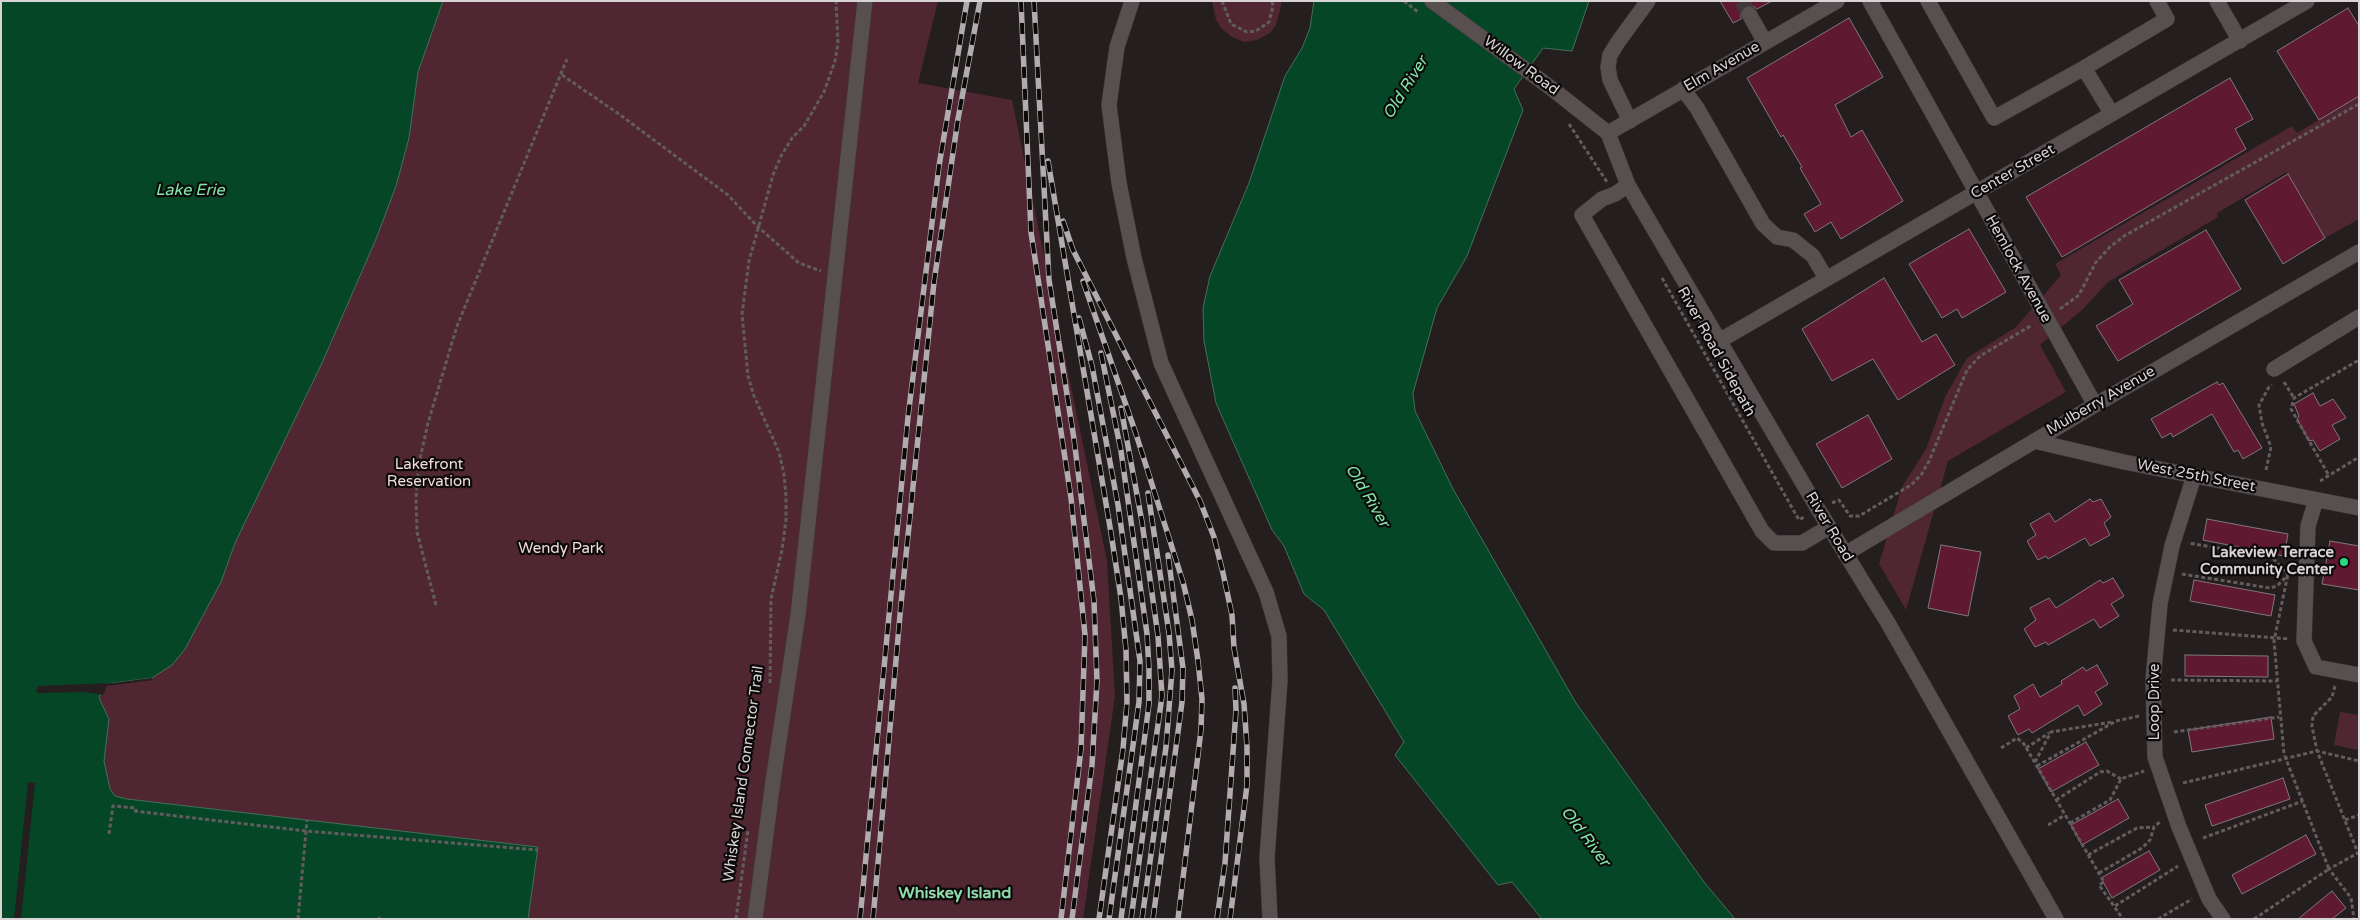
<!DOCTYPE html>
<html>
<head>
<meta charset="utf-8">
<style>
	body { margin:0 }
	#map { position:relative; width:2360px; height:920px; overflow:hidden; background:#251e1f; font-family:"Varela Round",sans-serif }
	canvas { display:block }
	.frame { position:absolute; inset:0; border:2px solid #d8d3d4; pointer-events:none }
</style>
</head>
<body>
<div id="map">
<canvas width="2360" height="920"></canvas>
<div class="frame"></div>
</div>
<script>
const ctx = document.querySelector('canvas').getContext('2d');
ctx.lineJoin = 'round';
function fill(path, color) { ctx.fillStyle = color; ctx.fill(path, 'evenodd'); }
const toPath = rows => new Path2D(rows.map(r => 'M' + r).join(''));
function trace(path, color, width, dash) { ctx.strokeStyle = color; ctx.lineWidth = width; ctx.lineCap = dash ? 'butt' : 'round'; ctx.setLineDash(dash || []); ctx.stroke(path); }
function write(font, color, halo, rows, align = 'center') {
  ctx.font = font + ' "Varela Round",sans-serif'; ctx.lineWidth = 4.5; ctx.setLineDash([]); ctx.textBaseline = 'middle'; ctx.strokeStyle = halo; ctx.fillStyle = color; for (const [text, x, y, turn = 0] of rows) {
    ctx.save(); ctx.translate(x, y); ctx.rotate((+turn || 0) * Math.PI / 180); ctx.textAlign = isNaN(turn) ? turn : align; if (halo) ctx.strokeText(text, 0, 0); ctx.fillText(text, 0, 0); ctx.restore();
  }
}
fill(toPath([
	[94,1,938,1,918,83,1012,100,1107,561,1115,696,1083,919,516,919,114,855,1,666],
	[1212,1,1281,1,1281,6,1276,25,1270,33,1257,40,1244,42,1232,37,1221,28,1216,20],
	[2359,96,2359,219,2325,238,2287,172,2217,213,2218,217,2108,282,2082,310,2040,345,2066,392,1948,461,1906,610,1879,564,1902,487,1926,449,1945,397,1967,358,2016,327,2061,275,2055,264,2292,126,2297,133],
	[2340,712,2359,715,2359,750,2334,745]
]), '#4f2632');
const water = toPath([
	[1,1,443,1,418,72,409,138,396,186,376,239,322,363,235,543,221,582,185,649,172,665,152,678,105,684,99,698,109,719,104,761,110,789,115,796,127,799,538,847,528,919,1,919,1,1],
	[1314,1,1589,1,1572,51,1543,48,1514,89,1523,110,1467,256,1437,308,1413,393,1415,411,1453,489,1576,703,1704,882,1735,919,1542,919,1512,882,1498,885,1395,755,1404,742,1324,610,1304,594,1284,546,1272,530,1216,403,1204,341,1203,308,1210,276,1249,183,1285,76,1302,48,1310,28,1314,1]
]);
fill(water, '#054627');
trace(water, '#44705b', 1);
fill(toPath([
	[152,678,153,680,107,686,103,695,83,692,38,693,36,691,38,686,113,683],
	[28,782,35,783,21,919,14,919]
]), '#251e1f');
const building = toPath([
	[1720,1,1772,1,1757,9,1753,6,1745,6,1741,10,1741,19,1733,23,1720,1],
	[2348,8,2359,26,2359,96,2319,120,2277,51,2348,8],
	[1849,18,1883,77,1835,105,1851,137,1862,130,1903,201,1841,239,1831,222,1815,232,1804,214,1821,204,1800,168,1802,167,1783,135,1781,137,1747,78,1849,18],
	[2230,78,2253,119,2235,129,2246,149,2062,257,2026,197,2230,78],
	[2288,174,2325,238,2283,264,2245,200,2288,174],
	[1969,229,2006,292,1962,318,1957,309,1942,318,1909,264,1969,229],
	[2206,230,2241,289,2118,361,2096,326,2133,304,2119,280,2206,230],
	[1884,278,1922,342,1936,334,1955,365,1898,400,1873,359,1832,381,1802,329,1884,278],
	[2217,382,2219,385,2223,383,2262,448,2243,459,2238,450,2234,452,2212,414,2173,437,2171,433,2162,438,2151,419,2217,382],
	[2313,393,2320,406,2333,399,2346,418,2332,425,2340,439,2320,451,2313,440,2309,441,2297,419,2299,416,2294,404,2313,393],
	[1868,415,1892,459,1842,488,1816,444,1868,415],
	[2090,499,2093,502,2101,499,2111,517,2104,523,2110,535,2090,546,2085,538,2048,559,2046,556,2038,560,2027,541,2036,535,2030,524,2049,513,2055,522,2090,499],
	[2207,519,2288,534,2284,556,2203,540,2207,519],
	[2330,541,2359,546,2359,590,2322,584,2330,541],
	[1941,545,1981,552,1968,616,1928,608,1941,545],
	[2113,578,2124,596,2111,604,2119,616,2100,628,2094,619,2048,645,2046,642,2035,647,2024,629,2036,620,2030,608,2049,598,2056,608,2100,580,2103,583,2113,578],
	[2194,580,2275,595,2271,616,2190,601,2194,580],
	[2185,655,2268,656,2268,677,2185,676,2185,655],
	[2097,665,2108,684,2095,692,2102,704,2084,716,2078,705,2032,733,2029,729,2018,735,2008,716,2020,709,2014,696,2033,684,2040,697,2062,684,2061,681,2083,667,2086,671,2097,665],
	[2271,717,2274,739,2192,752,2188,730,2271,717],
	[2086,742,2099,765,2051,792,2038,769,2086,742],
	[2283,778,2290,799,2212,826,2205,805,2283,778],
	[2118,799,2129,818,2082,845,2071,825,2118,799],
	[2306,835,2316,854,2242,894,2232,875,2306,835],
	[2149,851,2160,870,2112,898,2101,878,2149,851],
	[2332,891,2346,908,2332,919,2298,919,2332,891]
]);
fill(building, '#5f1a32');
trace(building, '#81787a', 1);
trace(toPath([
	[1742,1,1749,14]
]), '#40393a', 15, [15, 8]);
const minor = toPath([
	[1132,1,1117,47,1109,105,1119,183,1134,258,1161,363,1266,592,1279,636,1280,680,1267,858,1270,919],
	[1432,1,1551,88,1608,133,1628,185,1818,509,1888,623,2056,919],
	[1870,1,2095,405],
	[1928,1,1994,118,2084,68],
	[2217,1,2240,41],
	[1749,14,1765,42],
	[1683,89,1697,108,1763,224,1777,237,1793,240,1813,256,1826,278],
	[2112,114,2084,68,2167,19,2157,1],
	[1630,121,1610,80,1608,67,1610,55,1618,42,1648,1],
	[1608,133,1837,1],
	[1628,185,1615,194,1602,199,1582,215,1762,531,1774,543,1802,543,1829,527],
	[1719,341,2307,1],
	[2274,369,2359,317],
	[2034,441,2124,462,2359,508],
	[2194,476,2172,546,2160,604,2153,680,2155,757,2179,827,2209,899,2223,919],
	[2316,500,2308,526,2304,641,2316,667,2359,675],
	[1845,554,2095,405,2359,252],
	[755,919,773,781,798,615,865,1]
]);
trace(minor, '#3e393a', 16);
trace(toPath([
	[1222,1,1231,24,1247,32,1256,31,1269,22,1273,6,1272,1],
	[1404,1,1418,12],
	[562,75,619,114,728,195,757,226,799,263,821,271],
	[1569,124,1607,182],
	[1662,278,1799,520,1804,517],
	[2060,309,2079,295,2096,262,2110,247,2124,236,2359,104],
	[2284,382,2294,398],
	[2266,470,2271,447,2262,423,2259,405,2269,387,2272,385],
	[2328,474,2291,409,2294,398,2359,360],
	[2320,481,2359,457],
	[1832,503,1839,500,1850,516,1859,516,1911,485,1921,475,1929,461,1967,370,1980,356,2032,325],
	[2182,574,2270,588,2277,586,2288,575,2272,557,2188,543],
	[436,605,417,532,416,498,419,463,428,423,457,326,567,59],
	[2173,630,2289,639],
	[2171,680,2277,681],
	[770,683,771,599,782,550,786,520,786,496,784,474,779,452,754,396,748,376,742,314,749,261,773,175,781,156,792,138,804,126,824,92,835,61,838,44,836,1],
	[2335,686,2332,697,2313,716,2312,726,2317,751,2358,853,2329,869,2351,898,2354,919],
	[2174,732,2279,717],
	[2001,748,2017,738,2024,744,2104,882,2099,885,2123,919],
	[2026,748,2049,733],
	[2035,762,2051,732,2112,722],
	[2037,766,2116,721,2139,716],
	[2183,783,2317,751,2359,761],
	[2056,800,2100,772,2107,771,2121,779],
	[134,811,306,831,538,850],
	[2345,820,2359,815],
	[2070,823,2110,800,2121,779,2144,771],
	[2048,825,2065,815],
	[109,834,113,806,136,808,136,811],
	[2203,838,2303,801],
	[2088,855,2137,828,2154,827],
	[2099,873,2142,848,2150,840,2154,827,2161,821],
	[2115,906,2178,866],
	[298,919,307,820],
	[379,919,380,917],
	[736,919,748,830],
	[2158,919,2192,899],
	[2254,919,2329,869,2284,754,2274,641,2289,569]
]), '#625c5d', 3, [4, 2.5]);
trace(minor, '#584f51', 15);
const rail = toPath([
	[1021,1,1031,232,1071,498,1085,635,1081,749,1061,919],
	[1034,1,1049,280,1074,439,1094,601,1097,681,1092,765,1072,919],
	[1048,161,1111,533,1121,598,1126,650,1127,702,1123,749,1099,919],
	[1063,221,1073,250,1200,501,1214,537,1223,573,1232,615,1234,648,1244,704,1247,747,1247,785,1230,919],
	[1083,281,1136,434,1183,582,1192,620,1198,661,1202,699,1201,730,1178,919],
	[1079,318,1092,366,1118,505,1140,661,1139,702,1109,919],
	[1101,353,1121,451,1147,634,1149,669,1149,704,1121,919],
	[1121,408,1142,522,1158,636,1162,696,1131,919],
	[860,919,908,417,939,166,967,1],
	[873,919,901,604,934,282,958,119,980,1],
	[1142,919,1166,747,1172,670,1169,633,1148,493],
	[1153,919,1182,702,1183,668,1168,555],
	[1217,919,1225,863,1236,710,1235,688]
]);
trace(rail, '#b1acad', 5.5);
trace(rail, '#0c0909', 4, [11]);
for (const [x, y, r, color] of [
	[2344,562,5,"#2bd884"]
]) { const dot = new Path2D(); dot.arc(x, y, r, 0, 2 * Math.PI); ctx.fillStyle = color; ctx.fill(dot); trace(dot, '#0c0909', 2); }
write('15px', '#d8d3d4', '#0c0909', [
	["Willow Road",1521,66,36],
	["Elm Avenue",1722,67,-30],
	["Center Street",2013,172,-30],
	["Hemlock Avenue",2018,269,61],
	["River Road Sidepath",1716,352,61],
	["Mulberry Avenue",2101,401,-30],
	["West 25th Street",2196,476,11],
	["River Road",1829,527,59],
	["Loop Drive",2155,702,-90],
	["Whiskey Island Connector Trail",744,774,-82]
]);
write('15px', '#f2dbe0', '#0c0909', [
	["Lakefront",429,465],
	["Reservation",429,482],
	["Wendy Park",561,549]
]);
write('bold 15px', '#d8d3d4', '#0c0909', [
	["Lakeview Terrace",2334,553],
	["Community Center",2334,570]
], 'right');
write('italic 16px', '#80e8a9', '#0c0909', [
	["Old River",1406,88,-58],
	["Lake Erie",190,191],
	["Old River",1367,496,59],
	["Old River",1585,837,53]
]);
write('bold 16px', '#91dcad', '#0c0909', [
	["Whiskey Island",955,894]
]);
</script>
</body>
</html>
